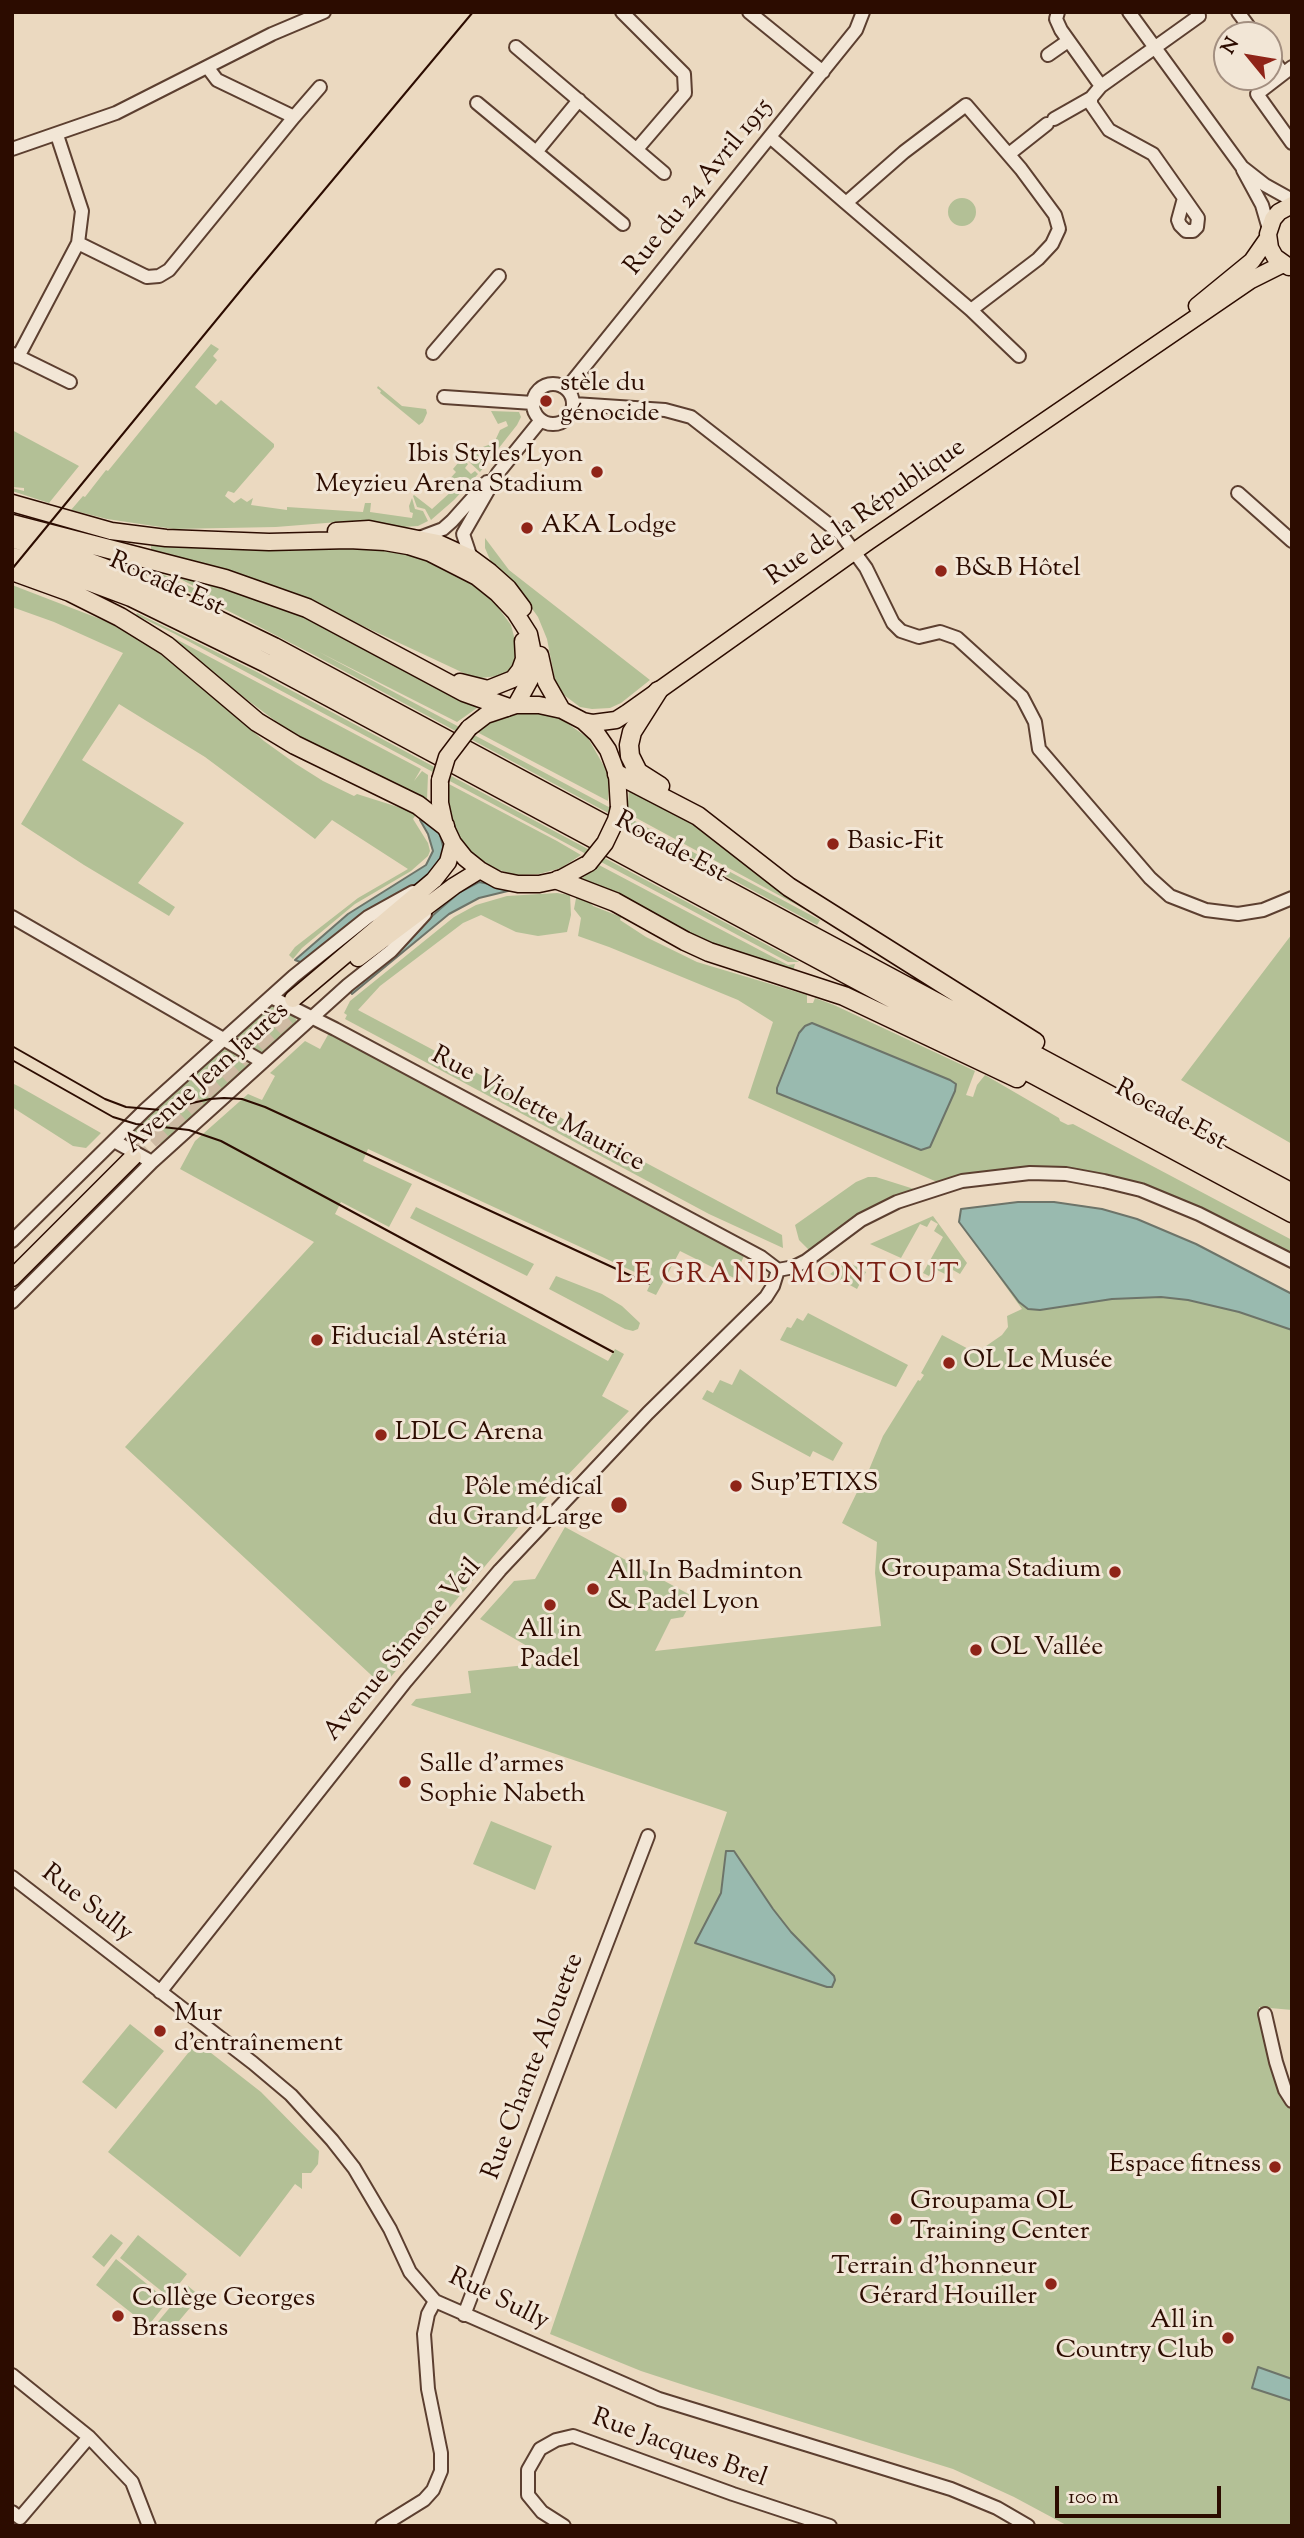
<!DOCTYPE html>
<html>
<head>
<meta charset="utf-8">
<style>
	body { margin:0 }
	#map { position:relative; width:1304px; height:2538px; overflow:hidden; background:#ebd9c0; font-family:"Sorts Mill Goudy",serif }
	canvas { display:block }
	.frame { position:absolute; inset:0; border:14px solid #2c0c00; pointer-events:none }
	.north { position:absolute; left:1213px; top:21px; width:70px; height:70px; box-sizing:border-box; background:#f2e6d6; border:2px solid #a38f80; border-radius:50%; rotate:300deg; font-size:19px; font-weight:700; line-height:28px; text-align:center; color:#2c0c00 }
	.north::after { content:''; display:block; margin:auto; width:24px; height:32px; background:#8f2418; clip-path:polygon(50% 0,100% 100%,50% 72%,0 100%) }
	.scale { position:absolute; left:1055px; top:2486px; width:166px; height:32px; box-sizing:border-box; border:4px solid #2c0c00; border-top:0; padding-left:9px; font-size:21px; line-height:24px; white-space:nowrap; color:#2c0c00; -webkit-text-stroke:5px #f2e6d6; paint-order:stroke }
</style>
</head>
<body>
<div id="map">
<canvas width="1304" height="2538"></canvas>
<div class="frame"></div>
<div class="north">N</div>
<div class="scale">100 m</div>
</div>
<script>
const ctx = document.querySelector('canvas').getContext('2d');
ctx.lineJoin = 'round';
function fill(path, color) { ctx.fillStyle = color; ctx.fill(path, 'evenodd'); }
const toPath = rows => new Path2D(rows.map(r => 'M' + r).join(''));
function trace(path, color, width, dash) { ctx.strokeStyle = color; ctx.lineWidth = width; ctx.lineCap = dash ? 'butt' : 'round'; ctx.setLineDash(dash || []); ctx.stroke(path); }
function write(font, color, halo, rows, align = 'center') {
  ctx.font = font + ' "Sorts Mill Goudy",serif'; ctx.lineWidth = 6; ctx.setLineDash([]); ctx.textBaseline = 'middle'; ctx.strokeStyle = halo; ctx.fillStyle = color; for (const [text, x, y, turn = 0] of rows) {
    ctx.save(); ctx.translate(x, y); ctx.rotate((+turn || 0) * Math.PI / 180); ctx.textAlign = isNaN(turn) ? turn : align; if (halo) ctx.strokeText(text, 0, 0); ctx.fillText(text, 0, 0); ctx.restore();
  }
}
fill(toPath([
	'948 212a14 14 0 1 1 28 0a14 14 0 1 1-28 0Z',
	[211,344,219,349,213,356,217,360,195,387,216,405,221,400,274,444,274,447,234,493,228,491,225,496,234,503,241,498,247,502,253,498,251,505,287,510,287,507,363,512,365,503,371,503,370,512,412,518,413,513,410,512,409,506,412,498,415,509,423,511,428,521,418,526,404,527,375,522,351,521,276,527,174,529,107,519,71,510,83,496,85,497,106,470,108,471],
	[378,386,402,406,426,409,427,413,423,422,419,425,380,393,381,391,377,388],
	[491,411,519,412,521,417,517,425,480,472,467,460,480,448,494,443,500,430,508,426,506,421,498,424],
	[12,430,79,466,49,503,12,491,12,488,24,491,24,488,12,487],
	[465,462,468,464,465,468,471,474,475,471,478,474,454,500,431,520,425,509,417,507,413,496,414,495,432,509,453,490,446,483,456,472,453,469,458,463],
	[485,538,509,570,650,680,621,703,610,708,592,709,580,707,564,695,555,680,547,639,538,617,513,582,491,562,485,548],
	[151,544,347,545,398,549,457,571,482,590,494,602,511,625,516,644,515,664,509,671,499,676,480,678,470,676,303,598,210,565,151,550],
	[144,564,274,602,332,627,476,703,477,708,457,722,319,652,820,920,817,925,314,655,209,601,140,570,142,565,216,598,171,574],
	[12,585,108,622,142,641,183,670,264,741,296,764,323,781,354,796,357,794,417,813,413,819,428,843,430,851,428,856,411,871,355,904,302,948,293,959,289,955,295,947,358,898,408,869,332,820,315,839,205,757,119,704,82,760,184,823,138,883,175,907,169,916,84,865,21,824,123,653,54,622,12,607],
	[137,613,255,671,799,962,788,962,175,634,136,615],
	[140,620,421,769,414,781,422,771,428,775,427,800,425,801,415,794,345,762,289,731],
	[537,711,560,718,588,738,605,768,609,783,608,801,475,731,503,714],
	[447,783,557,841,581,855,561,868,539,874,515,875,493,868,465,848,452,828,446,796],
	[629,790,686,817,856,937,627,813],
	[599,865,788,965,795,964,793,971,717,950,581,879],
	[557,893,570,895,571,915,567,932,538,936,516,932,481,915,463,923,380,986,358,1010,782,1235,783,1248,709,1214,345,1019,347,1015,344,1013,350,1001,454,917,476,905,507,896],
	[577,893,586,898,593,906,621,917,620,920,646,937,697,962,807,995,807,1003,813,1003,815,998,834,1005,975,1071,966,1095,973,1097,977,1085,985,1075,1059,1118,1060,1121,1068,1125,1073,1124,1292,1240,1292,1254,1242,1228,1190,1205,1142,1185,1095,1172,1027,1167,975,1173,937,1182,748,1098,773,1022,738,1000,609,947,578,936,581,918,574,909],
	[1292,934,1292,1144,1181,1080],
	[271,1006,294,1016,298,1023,268,1052,257,1052,237,1040,236,1035,266,1007],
	[329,1033,744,1256,734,1278,680,1251,656,1295,647,1291,652,1280,368,1149,363,1161,412,1184,389,1227,341,1202,335,1214,608,1361,615,1349,624,1354,602,1396,629,1411,520,1525,383,1686,125,1447,314,1242,180,1169,195,1141,248,1094,262,1100,275,1076,270,1073,305,1041,320,1049],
	[221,1048,247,1059,250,1067,166,1145,127,1134],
	[12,1083,20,1087,101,1133,86,1148,73,1146,12,1107],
	[868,1177,876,1177,914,1189,890,1198,851,1219,809,1250,799,1240,795,1225,856,1182],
	[1018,1202,1054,1202,1086,1206,1137,1219,1218,1255,1292,1294,1292,2010,1259,2007,1259,2011,1268,2057,1284,2095,1292,2108,1292,2526,1068,2526,1014,2497,953,2469,693,2388,641,2371,550,2334,727,1812,411,1705,416,1699,471,1693,468,1671,555,1662,480,1619,514,1581,535,1579,565,1527,694,1597,683,1617,671,1619,655,1651,881,1626,875,1573,877,1542,842,1523,861,1484,864,1486,868,1479,866,1477,883,1436,918,1380,920,1381,924,1375,921,1373,942,1335,976,1353,1002,1335,1008,1327,1007,1316,1022,1309,959,1222,961,1209],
	[416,1207,534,1264,527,1276,410,1218],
	[933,1216,967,1263,960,1274,953,1270,949,1276,933,1268,929,1276,923,1273,943,1237,934,1231,938,1224,931,1220,927,1227,920,1224,901,1258,870,1244],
	[846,1261,866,1272,857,1289,830,1274],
	[556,1276,602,1294,622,1306,640,1323,638,1329,633,1331,625,1329,549,1289],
	[808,1313,908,1365,896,1387,780,1340,787,1327,791,1328,797,1318,803,1321],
	[740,1369,843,1443,833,1461,813,1451,810,1457,702,1399,707,1390,713,1393,720,1380,732,1385],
	[491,1821,552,1846,535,1890,473,1864],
	[130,2024,164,2051,116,2109,82,2082],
	[197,2042,261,2092,319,2151,318,2164,311,2173,302,2173,302,2189,295,2184,240,2257,108,2152],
	[111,2234,123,2243,104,2267,92,2257],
	[138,2235,187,2274,169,2297,120,2258],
	[116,2259,168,2301,148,2326,96,2285],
	[188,2286,200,2296,168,2334,156,2324]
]), '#b3c096');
const water = toPath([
	[423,815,439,831,444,850,442,858,426,878,387,901,303,963,295,960,348,914,426,865,433,851,428,834,420,820,423,815],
	[479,882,516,889,479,898,449,914,352,994,349,990,440,909,460,892,479,882],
	[812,1023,950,1080,956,1084,955,1091,930,1147,921,1150,777,1093,777,1088,799,1033,805,1026,812,1023],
	[1018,1202,1054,1202,1102,1209,1137,1219,1196,1244,1292,1294,1292,1330,1239,1312,1188,1300,1161,1297,1112,1299,1040,1310,1028,1309,1019,1302,959,1222,961,1209,1018,1202],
	[726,1851,734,1851,773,1909,791,1932,834,1976,835,1980,832,1987,827,1987,695,1943,721,1893,726,1851],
	[1258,2367,1292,2379,1292,2401,1252,2388,1258,2367]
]);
fill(water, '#99baaf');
trace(water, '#6d7469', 2);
trace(toPath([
	[133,1157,302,1004]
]), '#cebaa3', 16, [16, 8]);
const minor = toPath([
	[622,12,684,74,685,93,637,149],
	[749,12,823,72],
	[1058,12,1056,19,1061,30,1101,86],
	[1129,12,1242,167,1265,185,1292,200],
	[1238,12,1255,35],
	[516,47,664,173],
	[1269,54,1283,73],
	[1048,55,1068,41],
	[1292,67,1257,94,1292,143],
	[477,103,623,224],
	[294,117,320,87],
	[1054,119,1091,98],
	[770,137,846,203,904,152,966,105,1021,169,1055,215,1059,229,1052,244,1038,259,971,310,846,203],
	[12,149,116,113,272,34,324,12],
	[537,151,579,100],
	[1009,154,1047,124],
	[1243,170,1262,205,1269,229],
	[1184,198,1198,218,1197,227,1193,231,1186,231,1180,225,1178,220,1184,198,1153,154,1109,130,1091,104,1091,98,1101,86,1199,16,1197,12],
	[78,243,147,277,159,276,169,270,294,117,217,80,208,68],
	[971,310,1019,356],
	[433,353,499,276],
	[13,354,70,382],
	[18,357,78,243,82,211,57,135],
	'533 404a20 20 0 1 1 40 0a20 20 0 1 1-40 0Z',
	[567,388,856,30,863,12],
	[444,397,533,403],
	[574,404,665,410,691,417,841,534,866,568,893,623,901,631,919,637,940,632,957,638,1022,697,1035,722,1039,749,1150,878,1170,896,1206,910,1238,914,1263,910,1292,898],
	[1238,493,1292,541],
	[419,538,443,529,452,521,487,482],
	[471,558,463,534,498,473,541,420],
	[12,917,263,1062],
	[271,997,335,1029,761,1257,778,1270],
	[114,1141,152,1162],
	[12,1241,145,1110,294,976,368,917,413,892],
	[778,1270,794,1267,806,1261,861,1220,897,1202,962,1181,1030,1173,1066,1174,1104,1181,1141,1190,1199,1214,1292,1261],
	[12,1302,152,1162,348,985,391,951,425,914],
	[12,1877,253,2063,291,2095,332,2140,354,2168,390,2229,410,2272,435,2301,659,2399,951,2489,997,2508,1028,2526],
	[160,1992,406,1681,500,1570,648,1413,766,1297,773,1286,778,1270],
	[1265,2014,1276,2062,1285,2090,1292,2101],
	[464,2315,648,1836],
	[12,2375,89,2437,132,2482,149,2526],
	[12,2512,20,2518,89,2437],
	[382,2526,424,2500,433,2490,441,2471,441,2453,428,2389,424,2334,428,2314,435,2301],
	[564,2526,542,2512,528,2495,528,2470,540,2449,556,2440,573,2436,733,2494,830,2526]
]);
const major = toPath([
	[1289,267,1275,257,1270,248,1268,234,1273,219,1279,212,1292,205],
	[1197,306,1252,261,1268,238],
	[12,503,111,531,166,538,269,542,349,540,385,542,408,546,430,553,477,577,497,593,515,612,529,634,535,663,532,676,516,705],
	[336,531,369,529,438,543,471,558,490,572,508,588,523,608],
	[540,655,546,682,562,710],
	[460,682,488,689,513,679,520,670,524,659,523,641],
	[583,721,593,723,616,720,627,713,869,541,1251,280,1283,264],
	[469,728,486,715,516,705,539,705,562,710,583,721,597,734,608,750,617,774,619,808],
	[440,780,440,803,445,826,453,843,465,858,480,870,498,880,518,884,539,884,558,880,589,863],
	[358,958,454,886,480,870],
	[293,999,434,880,448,862,453,843],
	[12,1278,133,1157]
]);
const highway = toPath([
	[12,524,225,579,307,608,464,692,506,707],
	[12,538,61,552,136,580,274,647,1292,1193],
	[12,557,56,569,131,597,266,663,1292,1213],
	[12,571,70,592,120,617,167,646,257,722,295,745,418,805,445,826],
	[658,691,632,732,629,745,630,756,638,772,660,786],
	[617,774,698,816,789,887,1035,1042],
	[558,880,615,902,685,941,709,952,844,996,1017,1078]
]);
trace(minor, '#5c3f30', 16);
trace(major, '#2c0c00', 19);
trace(highway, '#2c0c00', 21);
trace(minor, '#f2e6d6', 12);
trace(major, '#ebd9c0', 16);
trace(highway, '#ebd9c0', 18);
trace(toPath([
	[12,569,250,279,473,12],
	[12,1046,105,1099,126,1107,161,1110,210,1099,224,1098,242,1099,265,1107,649,1284],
	[12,1060,113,1117,136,1124,189,1130,221,1141,613,1352]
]), '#2c0c00', 2);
const majorBridge = toPath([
	[440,780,447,757,469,728],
	[589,863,605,843,616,820,619,808]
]);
trace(majorBridge, '#2c0c00', 19, []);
trace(majorBridge, '#ebd9c0', 16);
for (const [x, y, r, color] of [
	[546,401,7,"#8f2418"],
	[597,472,7,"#8f2418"],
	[527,528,7,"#8f2418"],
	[941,571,7,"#8f2418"],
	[833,844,7,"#8f2418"],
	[317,1340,7,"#8f2418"],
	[949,1363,7,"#8f2418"],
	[381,1435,7,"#8f2418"],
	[736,1486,7,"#8f2418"],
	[619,1505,9,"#8f2418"],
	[1115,1572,7,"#8f2418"],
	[593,1589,7,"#8f2418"],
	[550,1605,7,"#8f2418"],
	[976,1650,7,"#8f2418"],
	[405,1782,7,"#8f2418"],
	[160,2031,7,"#8f2418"],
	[1275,2167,7,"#8f2418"],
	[896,2219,7,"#8f2418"],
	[1051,2284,7,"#8f2418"],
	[118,2316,7,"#8f2418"],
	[1228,2338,7,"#8f2418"]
]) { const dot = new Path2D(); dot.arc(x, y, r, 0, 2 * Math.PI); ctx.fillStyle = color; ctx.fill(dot); trace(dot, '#f2e6d6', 2.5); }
write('26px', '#2c0c00', '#f2e6d6', [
	["Rue du 24 Avril 1915",700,188,-51],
	["Rue de la République",867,514,-35],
	["Rocade Est",166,586,24],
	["Rocade Est",670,849,28],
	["Avenue Jean Jaurès",208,1079,-42],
	["Rue Violette Maurice",537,1111,28],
	["Rocade Est",1170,1117,28],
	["Avenue Simone Veil",404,1651,-50],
	["Rue Sully",86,1905,38],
	["Rue Chante Alouette",535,2067,-69],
	["Rue Sully",498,2301,26],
	["Rue Jacques Brel",679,2450,20]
]);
write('26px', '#2c0c00', '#f2e6d6', [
	["stèle du",560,386],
	["génocide",560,416],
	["Ibis Styles Lyon",583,457,"right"],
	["Meyzieu Arena Stadium",583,487,"right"],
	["AKA Lodge",541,528],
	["B&B Hôtel",955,571],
	["Basic-Fit",847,844],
	["Fiducial Astéria",331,1340],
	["OL Le Musée",963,1363],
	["LDLC Arena",395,1435],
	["Sup'ETIXS",750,1486],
	["Pôle médical",603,1490,"right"],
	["du Grand Large",603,1520,"right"],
	["Groupama Stadium",1101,1572,"right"],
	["All In Badminton",607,1574],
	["& Padel Lyon",607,1604],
	["All in",550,1632,"center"],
	["Padel",550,1662,"center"],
	["OL Vallée",990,1650],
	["Salle d'armes",419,1767],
	["Sophie Nabeth",419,1797],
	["Mur",174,2016],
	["d'entraînement",174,2046],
	["Espace fitness",1261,2167,"right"],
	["Groupama OL",910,2204],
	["Training Center",910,2234],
	["Terrain d'honneur",1037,2269,"right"],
	["Gérard Houiller",1037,2299,"right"],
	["Collège Georges",132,2301],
	["Brassens",132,2331],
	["All in",1214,2323,"right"],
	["Country Club",1214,2353,"right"]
], 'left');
ctx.letterSpacing = '2px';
write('28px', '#7a1f14', '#f2e6d6', [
	["LE GRAND MONTOUT",788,1277]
]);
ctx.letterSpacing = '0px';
</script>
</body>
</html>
